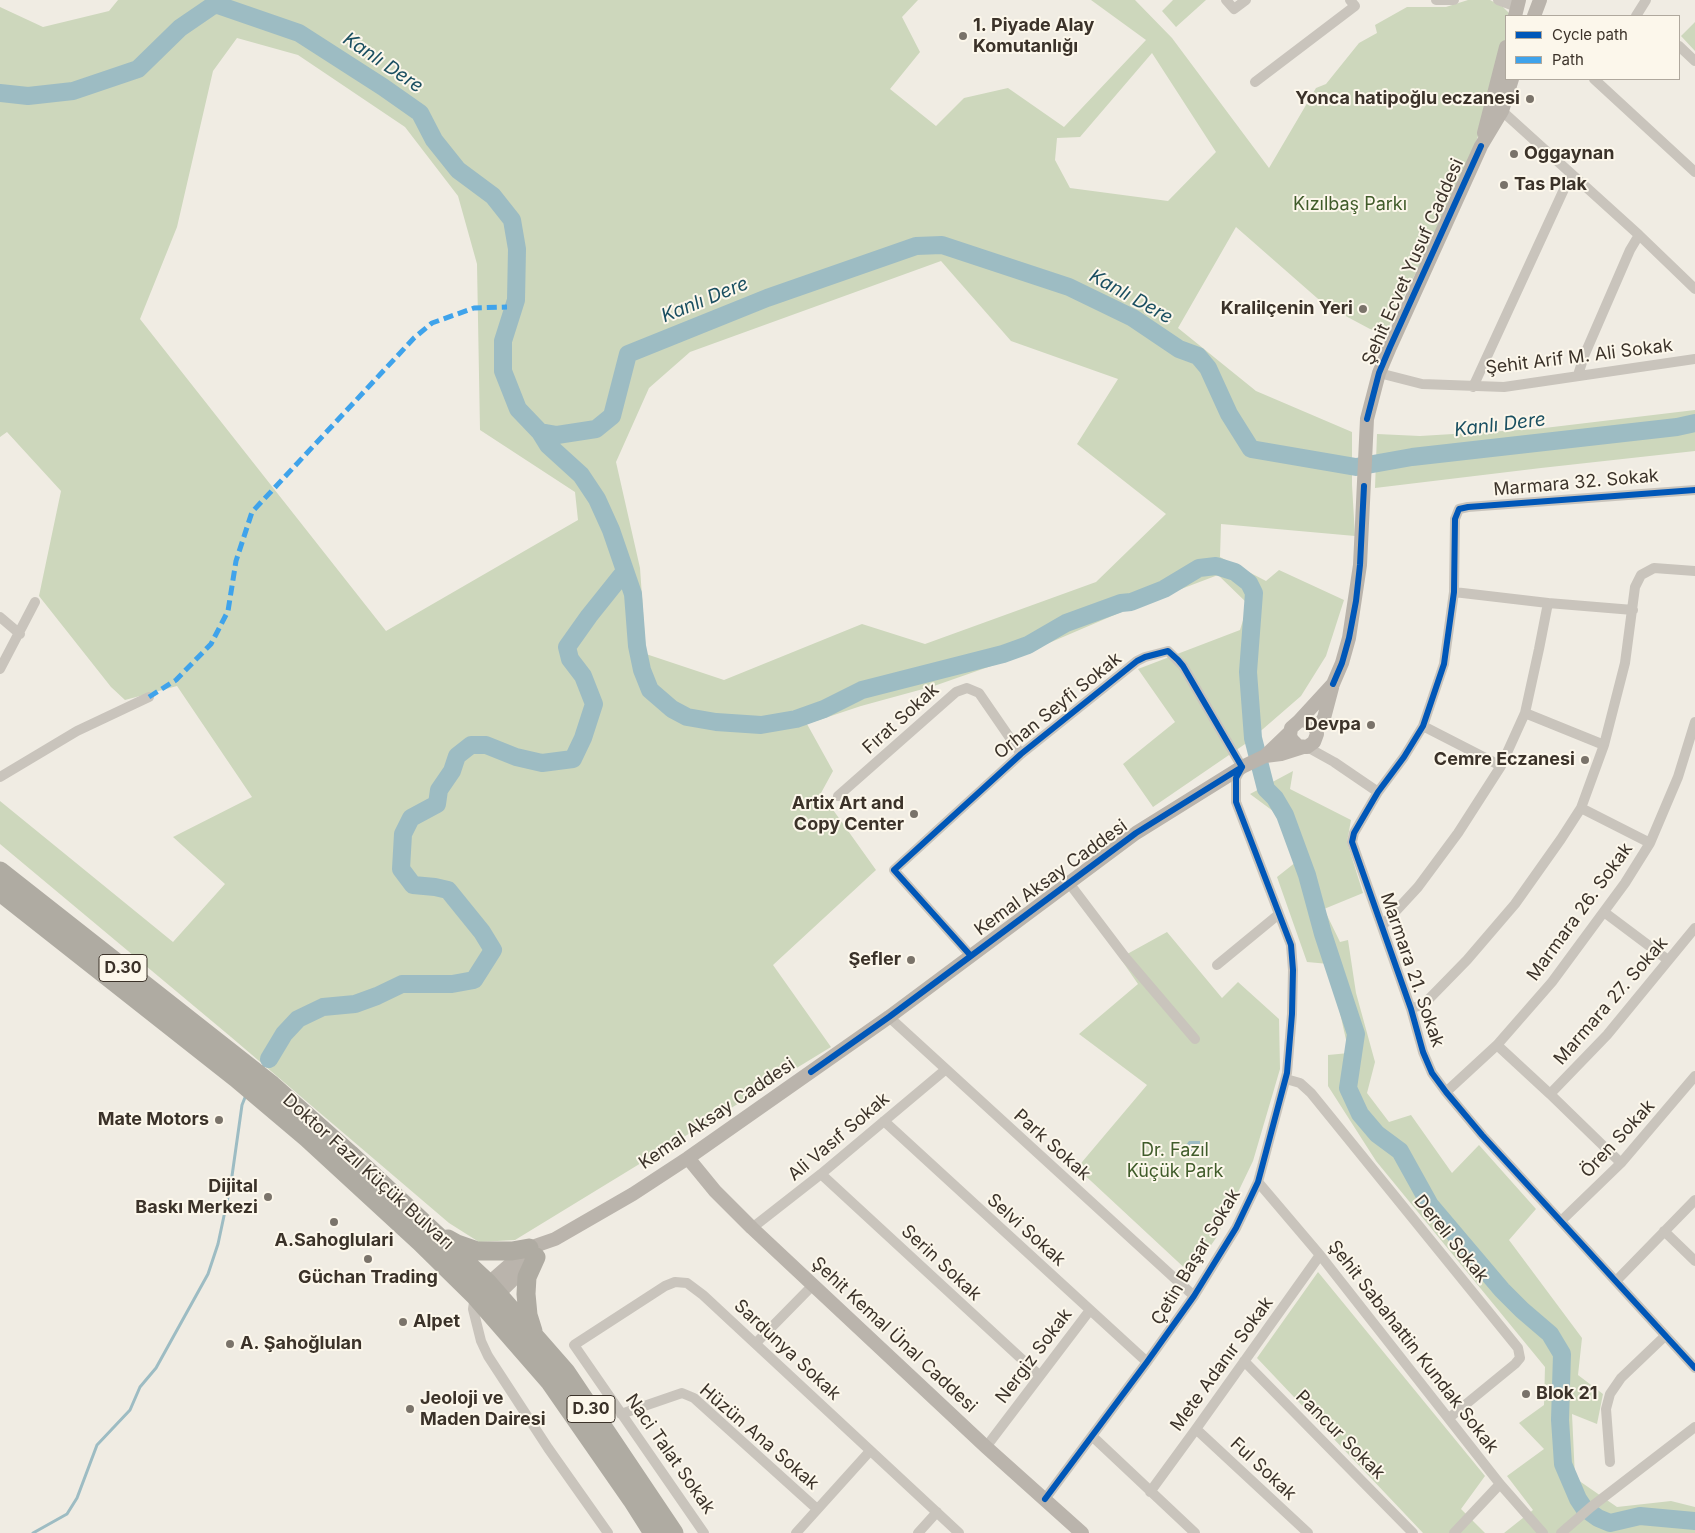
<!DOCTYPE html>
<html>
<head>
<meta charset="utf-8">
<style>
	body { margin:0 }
	#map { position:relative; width:1695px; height:1533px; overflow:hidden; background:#f0ece3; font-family:Inter,sans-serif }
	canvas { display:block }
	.legend { position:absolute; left:1505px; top:15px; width:175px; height:65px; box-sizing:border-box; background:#fcf7eb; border:1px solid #afa89d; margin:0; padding:6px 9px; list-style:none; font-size:15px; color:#3b3229 }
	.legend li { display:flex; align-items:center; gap:10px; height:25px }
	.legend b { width:25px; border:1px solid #afa89d }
</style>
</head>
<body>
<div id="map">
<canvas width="1695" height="1533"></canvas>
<ul class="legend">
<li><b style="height:6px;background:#0057b8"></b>Cycle path</li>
<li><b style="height:6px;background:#3fa3eb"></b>Path</li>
</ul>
</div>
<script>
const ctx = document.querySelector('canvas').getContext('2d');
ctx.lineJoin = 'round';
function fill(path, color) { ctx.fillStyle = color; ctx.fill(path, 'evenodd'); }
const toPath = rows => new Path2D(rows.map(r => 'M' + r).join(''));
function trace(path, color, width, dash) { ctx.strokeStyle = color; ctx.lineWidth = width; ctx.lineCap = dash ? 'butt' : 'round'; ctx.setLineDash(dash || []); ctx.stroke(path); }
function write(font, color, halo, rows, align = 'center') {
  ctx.font = font + ' Inter,sans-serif'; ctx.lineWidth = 4; ctx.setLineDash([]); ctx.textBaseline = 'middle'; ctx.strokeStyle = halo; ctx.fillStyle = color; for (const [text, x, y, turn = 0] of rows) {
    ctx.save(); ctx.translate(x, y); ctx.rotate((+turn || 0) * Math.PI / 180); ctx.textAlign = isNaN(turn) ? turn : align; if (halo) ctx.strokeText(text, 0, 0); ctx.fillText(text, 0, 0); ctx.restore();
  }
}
fill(toPath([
	[118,0,918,0,902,17,920,52,890,89,936,126,964,98,1008,88,1064,127,1146,40,1091,0,1135,0,1172,38,1269,168,1316,88,1326,84,1359,43,1377,33,1375,25,1407,7,1446,7,1468,0,1490,0,1503,7,1512,16,1506,16,1506,56,1476,142,1436,233,1386,332,1370,329,1325,305,1236,227,1178,328,1256,391,1352,432,1352,485,1355,536,1221,524,1220,557,1266,581,1279,570,1344,600,1326,656,1301,696,1248,742,1153,807,1123,764,1175,722,1138,669,1240,630,1248,604,1218,575,1126,610,1014,658,934,686,861,706,807,724,833,771,821,793,876,870,773,965,831,1047,515,1240,479,1242,449,1223,231,1037,0,844,0,801,173,942,225,884,173,837,252,797,177,686,125,700,111,687,39,596,61,491,7,432,0,437,0,7,43,27,109,11],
	[237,38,298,55,405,127,458,196,477,264,480,430,575,492,578,520,386,631,140,319,177,227,213,71],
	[1152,53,1216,152,1168,201,1070,188,1055,160,1057,138,1080,137],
	[941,261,1011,341,1118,379,1077,444,1166,514,1096,582,925,644,862,624,724,680,646,654,640,568,616,462,649,388,690,352],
	[1173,0,1206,0,1176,27,1162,11],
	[1695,22,1695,51,1681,36],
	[1695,410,1695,451,1541,468,1375,488,1377,434,1420,436,1536,429],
	[1293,771,1290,789,1351,820,1347,842,1363,893,1324,909,1340,942,1348,940,1356,993,1375,1062,1367,1093,1389,1122,1411,1115,1452,1173,1479,1145,1536,1209,1509,1240,1582,1338,1578,1375,1603,1394,1597,1424,1572,1414,1575,1478,1617,1507,1671,1501,1695,1507,1695,1533,1504,1533,1533,1510,1507,1476,1544,1449,1519,1423,1544,1405,1545,1367,1376,1161,1328,1086,1328,1055,1349,1053,1329,964,1307,962,1277,877,1296,862,1277,814,1250,794],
	[1167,932,1222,998,1238,982,1279,1019,1280,1069,1253,1161,1216,1238,1191,1274,1077,1168,1147,1085,1079,1034,1138,984,1120,958],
	[1318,1272,1485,1476,1461,1509,1485,1533,1423,1533,1257,1358]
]), '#cdd7bc');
fill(toPath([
	[1189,1141,1200,1141,1200,1148,1190,1152,1183,1149]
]), '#9dbcc3');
trace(toPath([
	[262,1068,269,1059],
	[33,1533,67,1514,77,1498,97,1445,130,1410,140,1387,156,1368,208,1274,218,1244,231,1183,242,1105,246,1095]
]), '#9dbcc3', 3);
trace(toPath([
	[0,93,28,96,73,91,138,69,180,28,215,4,299,33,383,87,420,113,434,140,458,170,493,196,512,220,517,249,516,300,503,341,503,371,518,409,540,432,557,435,596,429,612,416,628,354,767,298,916,246,942,245,1069,287,1133,318,1179,349,1198,356,1208,368,1229,414,1251,449,1356,467,1412,457,1677,427,1695,423],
	[540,432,548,445,581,475,597,499,611,530,633,594,637,646,642,670,650,690,672,709,687,717,716,722,761,725,796,719,824,709,862,690,1003,654,1028,645,1066,623,1121,603,1131,602,1164,589,1199,568,1216,566,1235,572,1249,583,1254,593,1248,672,1253,738,1266,789,1275,798,1285,815,1307,875,1323,934,1356,1034,1348,1088,1360,1114,1377,1134,1400,1151,1430,1205,1502,1290,1522,1310,1550,1334,1562,1354,1560,1420,1563,1464,1578,1499,1584,1508,1598,1518,1610,1523,1640,1516,1695,1521],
	[269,1059,284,1034,298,1019,323,1007,355,1004,377,996,402,984,452,984,474,980,493,950,482,932,448,890,435,887,413,885,401,869,403,834,411,818,437,804,439,790,452,771,457,756,471,745,486,745,516,757,542,763,573,759,583,738,594,704,583,676,570,659,567,647,589,616,625,571]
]), '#9dbcc3', 18);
trace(toPath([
	[1226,0,1234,9,1246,0],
	[1436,0,1454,0],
	[1498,0,1517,7],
	[1636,16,1646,0],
	[1679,46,1695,61],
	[1594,79,1695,172],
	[1255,82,1355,6,1350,0],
	[1502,111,1639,235,1695,289],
	[1379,373,1422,384,1504,387,1695,359],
	[1578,375,1584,356,1630,250,1639,235],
	[1473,387,1571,174],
	[1695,490,1468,507,1459,509,1455,519,1454,592,1444,664,1423,726,1404,757,1378,792,1354,833,1352,842,1411,1009,1423,1052,1432,1073,1446,1092,1482,1135,1695,1368],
	[1454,592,1548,603,1633,610],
	[0,617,20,634],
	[0,669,35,602],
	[1525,713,1604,745],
	[1423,726,1501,766],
	[1307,747,1334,762,1378,792],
	[0,777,77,731,149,697],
	[838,796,956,692,967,688,979,693,1021,754],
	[1581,808,1650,843],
	[1069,883,1125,957,1195,1039],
	[1604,912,1668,960],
	[1382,926,1418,887,1458,833,1501,766,1525,713,1539,649,1548,603],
	[971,956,894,870,1021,754,1137,661,1145,657,1168,651,1183,666,1242,767,1236,778,1236,802,1291,945,1293,970,1292,1014,1287,1073,1258,1182,1236,1228,1194,1296,1147,1362,1045,1499],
	[1217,965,1279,914],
	[1411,1009,1425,1003,1467,960,1515,904,1561,839,1581,808,1604,745,1625,663,1635,587,1641,575,1654,568,1695,571],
	[889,1017,1194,1296],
	[1497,1045,1550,1094,1621,1163],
	[1286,1079,1300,1083,1311,1093,1518,1348,1520,1358,1515,1364,1449,1418],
	[1446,1092,1497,1045,1552,982,1625,883,1650,843,1678,777,1695,722],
	[1550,1094,1607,1035,1695,928],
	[884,1121,1147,1362],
	[821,1174,1039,1375],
	[1258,1182,1320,1255,1500,1484,1543,1533],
	[1561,1221,1621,1163,1695,1076],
	[752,1228,821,1174,945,1070],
	[1664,1231,1695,1261],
	[1616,1281,1695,1200],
	[475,1296,473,1309,481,1341,488,1356,548,1448,608,1533],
	[756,1343,813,1285],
	[1244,1361,1413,1533],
	[621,1414,682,1393,694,1398,817,1509],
	[1196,1429,1308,1533],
	[1092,1436,1195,1533],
	[986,1447,1090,1310],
	[1610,1462,1606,1409,1610,1394,1621,1378,1665,1336],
	[1150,1492,1196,1429,1320,1255],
	[704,1533,574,1345,665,1286,675,1282,687,1283,703,1295,959,1533],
	[796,1533,870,1451],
	[918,1533,937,1512],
	[1454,1533,1500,1484],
	[1561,1533,1591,1507,1695,1427]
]), '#c9c4bc', 10);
trace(toPath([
	[1515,16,1519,0],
	[1534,16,1540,0],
	[1484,133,1506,47],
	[1299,721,1333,684],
	[1316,730,1312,723,1303,720,1299,721,1291,728,1290,736,1292,740,1298,746,1307,747,1314,742,1317,734,1316,730,1324,718,1333,684,1342,663,1349,638,1360,565,1367,419,1379,373,1390,347,1481,146,1502,111,1512,79],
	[1265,756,1281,754,1303,747],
	[688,1158,715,1191,752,1228,986,1447,1082,1533],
	[482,1289,529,1248,555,1239,633,1194,688,1158,889,1017,1136,833,1242,767,1265,756,1290,732],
	[491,1301,533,1260]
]), '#bab4ac', 14);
trace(toPath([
	[0,871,272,1085,350,1154,488,1283,566,1372,674,1533],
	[0,892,236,1078,307,1138,420,1242,475,1296,550,1382,632,1500,653,1533],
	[448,1239,457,1244,477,1251,512,1251,529,1248],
	[533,1331,528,1315,526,1294,527,1277,536,1257]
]), '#afaba2', 19);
trace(toPath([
	[149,697,176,680,211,644,228,611,236,561,252,512,414,338,432,323,474,308,507,307]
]), '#3fa3eb', 5, [10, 5]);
trace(toPath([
	[1367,419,1379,373,1390,347,1481,146],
	[1695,490,1468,507,1459,509,1455,519,1454,592,1444,664,1423,726,1404,757,1378,792,1354,833,1352,842,1411,1009,1423,1052,1432,1073,1446,1092,1482,1135,1695,1368],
	[1333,684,1342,663,1349,638,1356,601,1360,565,1364,486],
	[971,956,894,870,1021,754,1137,661,1145,657,1168,651,1178,660,1183,666,1242,767],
	[811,1072,889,1017,1136,833,1242,767],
	[1045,1499,1147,1362,1194,1296,1236,1228,1258,1182,1287,1073,1292,1014,1293,970,1291,945,1236,802,1236,778,1242,767]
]), '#0057b8', 6);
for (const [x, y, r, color] of [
	[963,36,5,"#7a736a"],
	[1530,99,5,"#7a736a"],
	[1514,154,5,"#7a736a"],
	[1504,185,5,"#7a736a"],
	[1363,309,5,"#7a736a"],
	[1371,725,5,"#7a736a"],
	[1585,760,5,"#7a736a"],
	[914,814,5,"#7a736a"],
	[911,960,5,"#7a736a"],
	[219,1120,5,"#7a736a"],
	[268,1197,5,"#7a736a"],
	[334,1222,5,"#7a736a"],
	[368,1259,5,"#7a736a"],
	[403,1322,5,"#7a736a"],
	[230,1344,5,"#7a736a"],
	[1526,1394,5,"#7a736a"],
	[410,1409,5,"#7a736a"]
]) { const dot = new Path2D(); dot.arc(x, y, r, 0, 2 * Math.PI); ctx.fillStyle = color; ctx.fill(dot); trace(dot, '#fcf7eb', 2); }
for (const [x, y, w] of [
	[123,968,48],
	[591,1409,48]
]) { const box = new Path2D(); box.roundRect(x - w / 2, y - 13.5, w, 27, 4); ctx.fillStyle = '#fcf7eb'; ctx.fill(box); trace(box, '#3b3229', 1); }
write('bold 16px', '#3b3229', null, [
	["D.30",123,968],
	["D.30",591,1409]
]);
write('bold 18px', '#3b3229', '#fcf7eb', [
	["1. Piyade Alay",973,26,"left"],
	["Komutanlığı",973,47,"left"],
	["Yonca hatipoğlu eczanesi",1520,99],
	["Oggaynan",1524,154,"left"],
	["Tas Plak",1514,185,"left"],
	["Kralilçenin Yeri",1353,309],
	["Devpa",1361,725],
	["Cemre Eczanesi",1575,760],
	["Artix Art and",904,804],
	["Copy Center",904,825],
	["Şefler",901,960],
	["Mate Motors",209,1120],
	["Dijital",258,1187],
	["Baskı Merkezi",258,1208],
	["A.Sahoglulari",334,1241,"center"],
	["Güchan Trading",368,1278,"center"],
	["Alpet",413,1322,"left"],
	["A. Şahoğlulan",240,1344,"left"],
	["Blok 21",1536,1394,"left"],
	["Jeoloji ve",420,1399,"left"],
	["Maden Dairesi",420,1420,"left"]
], 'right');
write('18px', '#405c2a', '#fcf7eb', [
	["Kızılbaş Parkı",1350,205],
	["Dr. Fazıl",1175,1151],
	["Küçük Park",1175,1172]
]);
write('18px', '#3b3229', '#fcf7eb', [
	["Şehit Ecvet Yusuf Caddesi",1413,262,-66],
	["Şehit Arif M. Ali Sokak",1579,357,-7],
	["Marmara 32. Sokak",1576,483,-5],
	["Orhan Seyfi Sokak",1058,706,-39],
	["Fırat Sokak",901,719,-42],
	["Kemal Aksay Caddesi",1051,878,-36],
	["Marmara 26. Sokak",1580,912,-54],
	["Marmara 21. Sokak",1412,970,71],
	["Marmara 27. Sokak",1611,1001,-49],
	["Kemal Aksay Caddesi",717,1114,-34],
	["Ali Vasıf Sokak",839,1137,-40],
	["Ören Sokak",1618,1139,-47],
	["Park Sokak",1052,1145,42],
	["Doktor Fazıl Küçük Bulvarı",368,1172,42],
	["Selvi Sokak",1026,1230,42],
	["Dereli Sokak",1451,1239,51],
	["Çetin Başar Sokak",1196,1257,-59],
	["Serin Sokak",941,1263,43],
	["Şehit Kemal Ünal Caddesi",894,1335,43],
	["Şehit Sabahattin Kundak Sokak",1413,1347,52],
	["Sardunya Sokak",787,1350,43],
	["Nergiz Sokak",1034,1356,-53],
	["Mete Adanır Sokak",1222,1364,-54],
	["Pancur Sokak",1340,1435,45],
	["Hüzün Ana Sokak",759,1437,41],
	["Naci Talat Sokak",670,1454,55],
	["Ful Sokak",1263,1469,43]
]);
write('italic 19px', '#1a4f61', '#fcf7eb', [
	["Kanlı Dere",383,63,34],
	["Kanlı Dere",1131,297,29],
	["Kanlı Dere",705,300,-22],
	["Kanlı Dere",1500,425,-7]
]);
</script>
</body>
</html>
